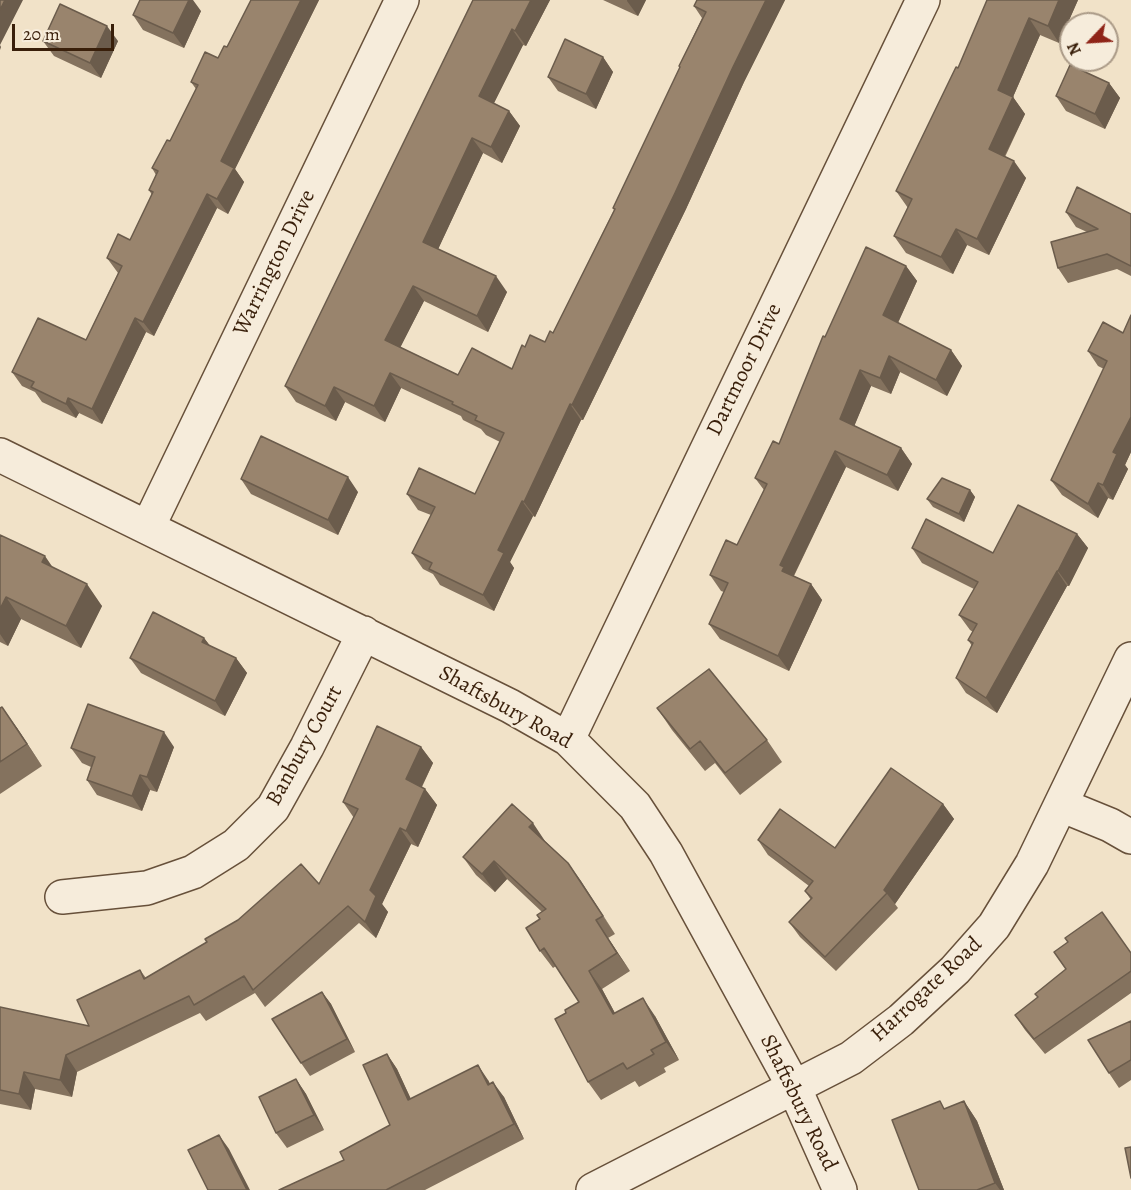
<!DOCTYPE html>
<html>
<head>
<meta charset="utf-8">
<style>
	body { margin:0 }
	#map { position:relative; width:1131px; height:1190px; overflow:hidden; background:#f1e2c8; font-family:Alegreya,serif }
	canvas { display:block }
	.north { position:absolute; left:1059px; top:12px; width:60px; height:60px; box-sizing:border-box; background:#f6ecdb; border:2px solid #aa9a87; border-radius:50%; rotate:245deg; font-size:16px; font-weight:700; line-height:24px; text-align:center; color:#391f0a }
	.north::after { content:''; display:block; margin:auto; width:21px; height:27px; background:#8f2418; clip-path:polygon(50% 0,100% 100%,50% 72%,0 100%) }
	.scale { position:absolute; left:12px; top:24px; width:102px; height:27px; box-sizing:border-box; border:3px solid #391f0a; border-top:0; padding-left:8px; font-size:18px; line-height:21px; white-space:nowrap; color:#391f0a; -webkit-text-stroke:4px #f6ecdb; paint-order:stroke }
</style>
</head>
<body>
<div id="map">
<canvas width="1131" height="1190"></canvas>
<div class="north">N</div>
<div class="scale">20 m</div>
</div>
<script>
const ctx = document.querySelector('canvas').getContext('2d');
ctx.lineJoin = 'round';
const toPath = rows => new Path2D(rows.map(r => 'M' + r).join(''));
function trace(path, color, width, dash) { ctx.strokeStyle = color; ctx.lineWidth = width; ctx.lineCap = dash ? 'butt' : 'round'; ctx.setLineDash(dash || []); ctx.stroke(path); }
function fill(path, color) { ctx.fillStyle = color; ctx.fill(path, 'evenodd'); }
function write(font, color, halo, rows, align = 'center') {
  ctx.font = font + ' Alegreya,serif'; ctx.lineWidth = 4.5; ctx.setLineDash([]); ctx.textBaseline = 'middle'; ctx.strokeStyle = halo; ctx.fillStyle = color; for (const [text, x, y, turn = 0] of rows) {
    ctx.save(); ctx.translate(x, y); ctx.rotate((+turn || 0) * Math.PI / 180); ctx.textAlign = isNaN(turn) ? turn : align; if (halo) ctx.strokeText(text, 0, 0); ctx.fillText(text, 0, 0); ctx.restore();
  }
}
const street = toPath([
	[0,455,510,706,568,739,635,806,666,853,794,1087,840,1190],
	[148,527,402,0],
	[568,739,923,0],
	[1061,805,1110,825,1131,837],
	[62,897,147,888,193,872,236,845,273,808,307,747,364,633],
	[593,1190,851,1058,901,1020,955,970,994,926,1032,864,1131,659]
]);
trace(street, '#67503a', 36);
trace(street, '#f6ecdb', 33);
fill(toPath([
	[251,0,319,0,235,169,244,182,228,214,217,208,154,336,146,332,102,424,79,413,76,418,42,402,35,392,22,386,12,372,86,340,118,273,107,258,130,240,152,195,149,190,156,175,152,168,170,141,196,89,191,82,218,58,227,47],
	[473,0,550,0,526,46,523,45,494,103,509,111,520,126,502,163,483,153,438,249,507,292,488,332,424,301,400,347,458,375,512,369,525,347,545,342,553,333,614,210,613,208,680,68,679,66,702,18,694,6,697,0,785,0,744,82,686,209,583,420,581,420,535,517,533,516,510,562,514,568,494,611,440,585,433,574,423,569,412,553,431,515,418,510,407,494,475,494,500,442,486,435,481,429,463,420,461,416,401,388,385,422,345,402,336,421,296,402,285,386],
	[603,0,646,0,638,16],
	[987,0,1078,0,1059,43,1040,35,1013,97,1025,114,1005,157,1026,178,989,255,967,245,953,274,906,253,894,236,908,208,896,191,958,68],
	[201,11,184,48,143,30,133,15],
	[43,41,118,41,101,78,54,56],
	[603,57,613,72,596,109,558,91,548,77],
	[1109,83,1120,98,1105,129,1066,111,1056,96],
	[1066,212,1131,214,1131,276,1117,269,1068,283,1058,268,1087,232,1076,227],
	[906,266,917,281,898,323,951,350,962,366,947,396,900,372,891,394,871,386,854,426,901,448,912,464,898,491,846,467,794,576,811,584,822,600,789,671,720,639,709,624,724,592,721,591,710,575,737,545,764,490,755,478,779,444,825,337],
	[1131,315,1131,452,1125,465,1128,469,1113,500,1108,498,1098,518,1062,495,1051,480,1104,369,1098,366,1088,351,1123,333],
	[241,479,358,492,338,535,251,494],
	[970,490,975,497,964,522,933,507,927,499],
	[1077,534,1088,548,1069,586,1067,586,997,713,966,693,956,678,972,646,968,640,973,632,970,630,959,615,974,589,922,563,912,548,993,553],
	[0,535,53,568,102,606,81,648,21,619,8,646,0,642],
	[204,638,210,646,236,658,247,673,225,716,141,673,130,658],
	[0,708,17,728,42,766,0,794],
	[657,708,767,740,782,762,740,795,715,763,705,771,672,730],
	[174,747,157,792,150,790,142,811,97,795,87,780,91,767,82,763,71,748],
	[421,747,433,763,422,787,425,789,437,805,418,847,411,844,382,904,388,912,376,938,359,923,265,1007,255,993,206,1021,200,1013,77,1072,72,1097,35,1089,31,1110,0,1104,0,1007,89,1026,140,970,146,978,319,884,354,818,343,802],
	[943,804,954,819,895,904,898,908,836,971,800,937,789,922,811,900,805,891,809,886,768,855,758,840,835,848],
	[545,841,568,863,615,934,608,938,630,971,602,989,615,1013,655,1016,679,1060,664,1068,666,1072,639,1087,635,1081,601,1100,588,1082,566,1013,579,1002,556,966,553,968,540,951,540,919,542,912,507,879,495,892,476,875,463,857],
	[1131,953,1131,993,1045,1054,1025,1030,1015,1015],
	[322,992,331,1004,355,1052,310,1076,301,1063],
	[1131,1021,1131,1080,1119,1088,1109,1073],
	[387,1054,397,1069,411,1099,488,1080,490,1084,504,1097,524,1139,425,1190,279,1190,344,1160,390,1125],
	[296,1079,306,1094,324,1130,287,1148,276,1133],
	[964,1101,977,1121,1004,1190,919,1190,946,1108]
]), '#84725e');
fill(toPath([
	[5,0,23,0,0,45,1,47,0,50,0,10],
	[189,0,193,0,201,11,184,48,173,33],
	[301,0,319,0,235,169,244,182,228,214,217,199,221,161],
	[531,0,550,0,526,46,515,31],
	[627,0,646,0,638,16,627,1],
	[766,0,785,0,744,82,686,209,583,420,572,405,733,67],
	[1059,0,1078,0,1059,43,1048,26],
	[1029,18,1040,35,1013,97,1025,114,1000,165,989,149,998,90],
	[107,26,118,41,101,78,90,63],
	[512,29,523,45,490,111,479,96],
	[603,57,613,72,596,109,586,94],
	[1109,83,1120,98,1105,129,1095,114],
	[509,111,520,126,502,163,491,147],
	[472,138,483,153,434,258,423,242],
	[1014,161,1026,178,989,255,977,239],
	[207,194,217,208,154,336,143,322],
	[956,229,967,245,953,274,941,257],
	[906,266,917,281,894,331,883,315],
	[496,276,507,292,488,332,477,316],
	[413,286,424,301,396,356,385,340],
	[135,318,146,332,102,424,92,409],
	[951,350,962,366,947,396,936,380],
	[889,356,900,372,891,394,880,378],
	[860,370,871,386,851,434,840,419],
	[390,373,401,388,385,422,374,406],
	[334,387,345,402,336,421,325,406],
	[68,398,79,413,76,418,66,404],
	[570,404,581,420,535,517,524,502],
	[1131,417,1131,452,1125,465,1128,469,1113,500,1103,485,1113,452],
	[901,448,912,464,898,491,887,475],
	[835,451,846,467,792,579,782,571,780,565],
	[348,477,358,492,338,535,328,520],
	[1098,483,1108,498,1098,518,1088,504],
	[970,490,975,497,964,522,959,514],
	[522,501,533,516,510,562,514,568,494,611,483,595,498,550],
	[1077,534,1088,548,1069,586,1058,571],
	[45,556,60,578,42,562],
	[1057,571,1067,586,997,713,986,698],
	[87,584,102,606,81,648,66,626],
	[811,584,822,600,789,671,778,656],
	[6,597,21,619,8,646,0,634,0,609],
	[204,638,215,652,202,642],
	[236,658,247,673,225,716,215,701],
	[2,707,17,728,42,766,27,744],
	[164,732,174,747,157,792,147,777],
	[421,747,433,763,417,796,406,779],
	[140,775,150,790,142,811,132,796],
	[425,789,437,805,418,847,406,831],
	[943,804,954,819,895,904,884,890],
	[533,823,545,841,541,845,529,827],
	[400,828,411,844,382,904,388,912,376,938,365,922,370,890],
	[494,861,507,879,495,892,482,874],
	[568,863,581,881,615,934,603,916],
	[596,920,630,971,617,953],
	[589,971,602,989,625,1032,613,1014],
	[322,992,331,1004,355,1052,347,1039],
	[643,998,655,1016,679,1060,666,1042],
	[387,1054,397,1069,418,1115,408,1100],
	[66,1055,77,1072,72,1097,60,1080],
	[478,1065,488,1080,498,1099,488,1085],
	[24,1072,35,1089,31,1110,19,1094],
	[296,1079,306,1094,324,1130,314,1115],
	[493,1082,504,1097,524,1139,514,1124],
	[964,1101,977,1121,1004,1190,1000,1190,995,1183],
	[219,1135,229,1149,250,1190,247,1190]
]), '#6b5c4c');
const building = toPath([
	[0,0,5,0,0,10,0,0],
	[140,0,189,0,173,33,133,15,140,0],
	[251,0,301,0,221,161,234,168,217,199,207,194,143,322,135,318,92,409,68,398,66,404,31,387,34,382,12,372,38,318,86,340,122,266,107,258,118,234,130,240,153,192,149,190,158,171,152,168,167,140,170,141,198,85,191,82,205,52,218,58,224,46,227,47,251,0],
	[473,0,531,0,515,31,512,29,479,96,509,111,491,147,472,138,423,242,496,276,477,316,413,286,385,340,458,375,472,348,512,369,522,345,525,347,530,335,545,342,550,331,553,333,615,209,613,208,680,67,679,66,706,12,694,6,697,0,766,0,733,67,675,193,572,405,570,404,524,502,522,501,498,550,504,553,483,595,429,569,432,563,412,553,435,507,407,494,419,468,475,494,504,433,475,420,477,416,452,404,453,402,390,373,374,406,334,387,325,406,285,386,473,0],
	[987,0,1059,0,1048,26,1029,18,998,90,1013,97,989,149,1014,161,977,239,956,229,941,257,894,236,912,199,896,191,956,67,958,68,987,0],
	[60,4,107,26,90,63,43,41,60,4],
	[565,39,603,57,586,94,548,77,565,39],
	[1070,65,1109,83,1095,114,1056,96,1070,65],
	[1077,187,1131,214,1131,266,1107,254,1058,268,1051,242,1098,229,1066,212,1077,187],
	[866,247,906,266,883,315,951,350,936,380,889,356,880,378,860,370,840,419,901,448,887,475,835,451,780,565,784,567,782,571,811,584,778,656,709,624,728,583,710,575,726,540,737,545,767,484,755,478,773,441,779,444,823,336,825,337,866,247],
	[1131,315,1131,417,1113,452,1117,454,1103,485,1098,483,1088,504,1051,480,1107,361,1088,351,1103,322,1123,333,1131,315],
	[261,436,348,477,328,520,241,479,261,436],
	[942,478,970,490,959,514,927,499,942,478],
	[1018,505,1077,534,1058,571,1057,571,986,698,956,678,973,643,968,640,977,624,959,615,978,582,912,548,926,519,993,553,1018,505],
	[0,535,45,556,42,562,87,584,66,626,6,597,0,609,0,535],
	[153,612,204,638,202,642,236,658,215,701,130,658,153,612],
	[709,669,767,740,725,773,700,741,690,749,657,708,709,669],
	[88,704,164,732,147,777,140,775,132,796,87,780,95,757,71,748,88,704],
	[2,707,27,744,0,762,0,708,2,707],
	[377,726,421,747,406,779,425,789,406,831,400,828,370,890,376,896,365,922,348,906,253,990,244,976,194,1005,189,996,66,1055,60,1080,24,1072,19,1094,0,1090,0,1007,89,1026,77,1000,140,970,144,979,207,942,205,939,238,920,301,864,319,884,358,809,343,802,377,726],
	[891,768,943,804,884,890,887,893,825,957,789,922,812,898,805,891,813,881,758,840,780,809,835,848,891,768],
	[512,804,533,823,529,827,568,863,603,916,596,920,617,953,589,971,613,1014,643,998,666,1042,651,1050,654,1054,627,1069,623,1063,588,1082,555,1019,566,1013,565,1010,579,1002,544,948,540,951,526,928,540,919,537,915,546,909,494,861,482,874,463,857,512,804],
	[1102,912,1131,953,1131,971,1034,1039,1015,1015,1038,997,1035,994,1066,969,1054,952,1068,942,1065,938,1102,912],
	[322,992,347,1039,301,1063,272,1019,322,992],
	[1131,1021,1131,1060,1109,1073,1088,1040,1131,1021],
	[387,1054,408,1100,478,1065,488,1085,493,1082,514,1124,386,1190,279,1190,344,1160,340,1152,390,1125,363,1065,387,1054],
	[296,1079,314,1115,276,1133,259,1097,296,1079],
	[940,1101,944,1109,964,1101,995,1183,977,1190,919,1190,892,1120,940,1101],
	[219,1135,247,1190,208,1190,188,1150,219,1135],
	[1131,1147,1131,1178,1125,1148,1131,1147]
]);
fill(building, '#99846d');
trace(building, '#6b5c4c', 1.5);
write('22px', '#391f0a', '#f6ecdb', [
	["Warrington Drive",275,263,-64],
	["Dartmoor Drive",745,370,-64],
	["Shaftsbury Road",505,708,29],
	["Banbury Court",305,746,-61],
	["Harrogate Road",927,990,-43],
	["Shaftsbury Road",798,1103,64]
]);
</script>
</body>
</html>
